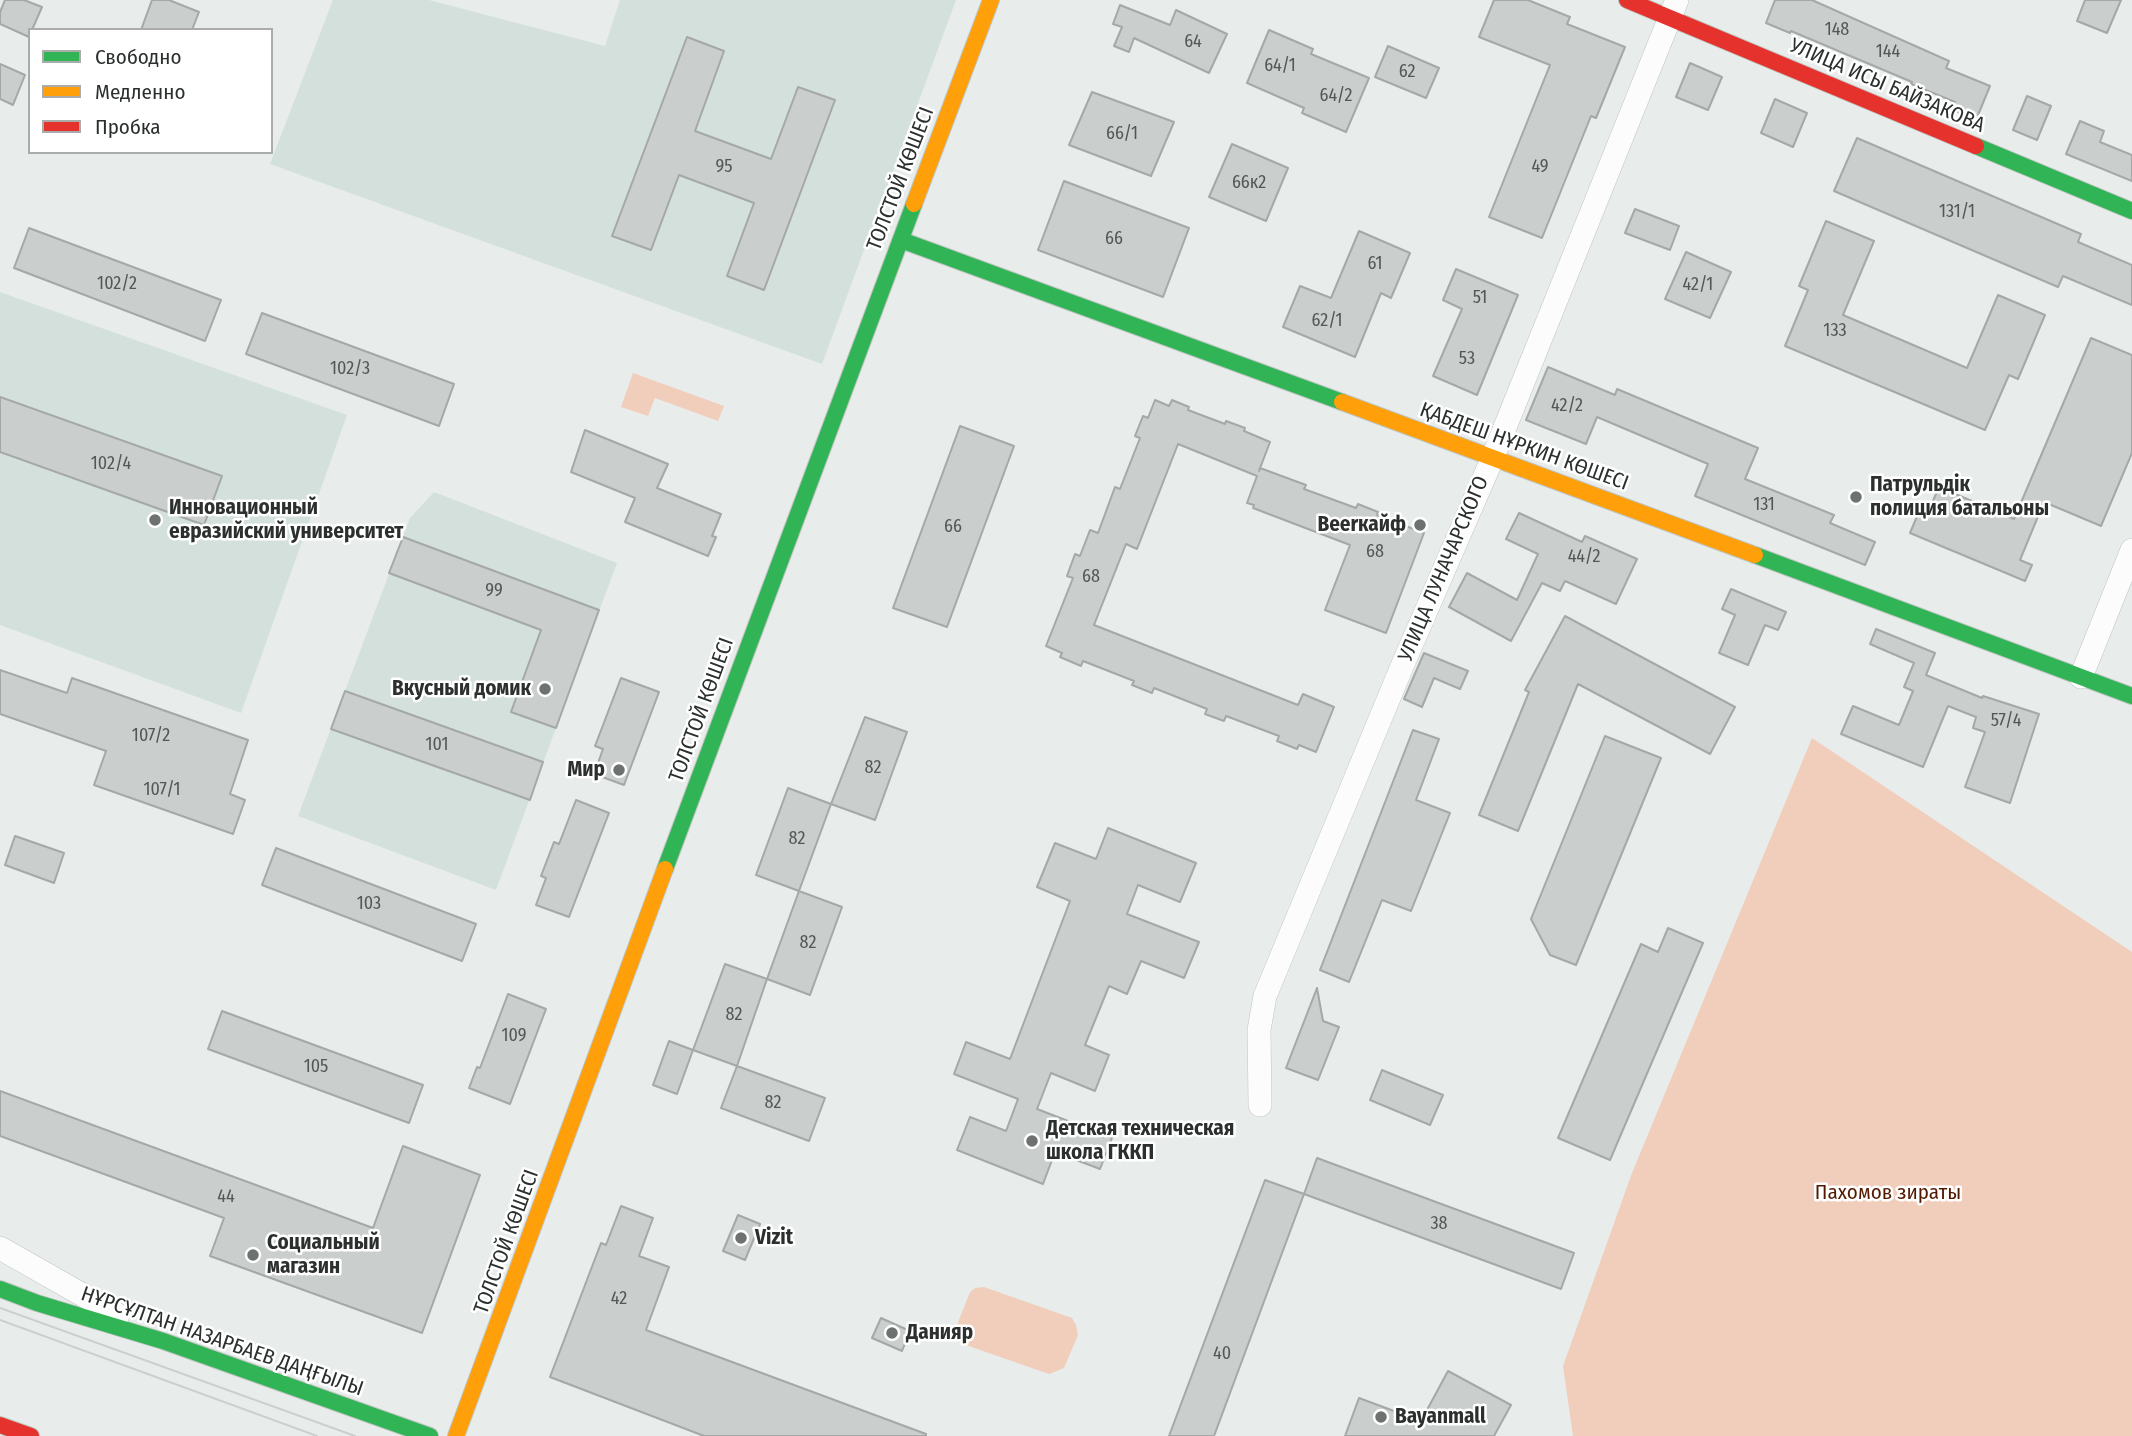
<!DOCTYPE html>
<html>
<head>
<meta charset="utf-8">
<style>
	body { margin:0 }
	#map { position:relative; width:2132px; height:1436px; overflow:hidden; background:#e8edeb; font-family:"Fira Sans Condensed",sans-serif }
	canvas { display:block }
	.legend { position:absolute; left:28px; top:28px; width:245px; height:126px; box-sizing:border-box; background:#fff; border:2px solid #aaacab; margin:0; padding:9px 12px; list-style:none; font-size:21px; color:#2b2f2e }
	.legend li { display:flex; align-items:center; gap:14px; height:35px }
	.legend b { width:35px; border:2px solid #aaacab }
</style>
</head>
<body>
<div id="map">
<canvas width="2132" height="1436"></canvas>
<ul class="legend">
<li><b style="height:9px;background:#30b455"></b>Свободно</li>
<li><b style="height:9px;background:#ff9f0a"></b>Медленно</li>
<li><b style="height:9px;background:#e5322d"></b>Пробка</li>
</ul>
</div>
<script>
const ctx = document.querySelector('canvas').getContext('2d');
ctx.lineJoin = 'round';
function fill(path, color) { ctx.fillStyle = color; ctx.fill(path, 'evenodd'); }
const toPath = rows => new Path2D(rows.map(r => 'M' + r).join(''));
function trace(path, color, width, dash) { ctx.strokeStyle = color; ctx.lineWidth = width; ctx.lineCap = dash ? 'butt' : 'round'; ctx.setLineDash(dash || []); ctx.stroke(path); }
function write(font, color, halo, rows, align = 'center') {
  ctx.font = font + ' "Fira Sans Condensed",sans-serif'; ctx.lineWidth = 5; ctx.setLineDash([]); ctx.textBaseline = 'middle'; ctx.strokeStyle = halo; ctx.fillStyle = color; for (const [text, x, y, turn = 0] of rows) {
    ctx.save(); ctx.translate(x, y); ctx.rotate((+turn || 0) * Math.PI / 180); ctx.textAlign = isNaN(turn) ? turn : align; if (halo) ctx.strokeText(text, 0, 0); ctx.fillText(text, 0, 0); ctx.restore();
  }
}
fill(toPath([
	[333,0,429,0,605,46,620,0,956,0,822,364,270,164],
	[0,292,347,415,241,713,0,625],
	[434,492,617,563,586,646,541,630,530,660,511,712,556,728,496,890,298,816,410,518]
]), '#d3e0db');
fill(toPath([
	[633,373,724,406,718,421,655,398,648,416,621,407],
	[1812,738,2132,952,2132,1436,1573,1436,1563,1366,1632,1173],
	[984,1287,1072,1318,1076,1325,1078,1335,1064,1368,1049,1374,960,1343,955,1337,955,1330,970,1292,975,1288]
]), '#f1cdbc');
const building = toPath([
	[5,0,24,0,42,7,32,30,30,30,29,37,0,24,0,12,5,0],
	[152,0,169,0,199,12,192,30,141,30,152,0],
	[1494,0,1528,0,1570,17,1567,24,1625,47,1596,118,1591,116,1542,238,1489,217,1550,65,1479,37,1494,0],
	[1775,0,1812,0,1949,61,1946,68,1990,86,1976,120,1952,109,1955,102,1911,84,1912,82,1791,31,1790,33,1766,23,1775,0],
	[2085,0,2121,0,2107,33,2077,21,2085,0],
	[1120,5,1170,25,1176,10,1227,34,1209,73,1134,38,1129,52,1114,46,1122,27,1113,24,1120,5],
	[1269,30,1313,49,1311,54,1369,78,1346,132,1302,113,1304,108,1247,83,1269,30],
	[687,37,724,51,695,131,771,159,798,87,835,100,764,290,727,276,754,203,679,175,651,250,612,236,687,37],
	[1388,46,1439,68,1426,98,1375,77,1388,46],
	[1690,63,1722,77,1708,110,1676,97,1690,63],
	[0,64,25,75,13,105,0,99,0,64],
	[1092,92,1174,122,1151,176,1069,145,1092,92],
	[2027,96,2051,106,2037,140,2013,130,2027,96],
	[1775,99,1807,113,1793,147,1761,133,1775,99],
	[2080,121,2104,131,2100,142,2132,155,2132,181,2066,154,2080,121],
	[1857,138,2081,234,2078,242,2132,265,2132,305,2063,276,2058,287,1834,191,1857,138],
	[1232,144,1288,168,1266,221,1209,197,1232,144],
	[1064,181,1189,228,1163,297,1038,250,1064,181],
	[1635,209,1679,226,1670,250,1625,233,1635,209],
	[1826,221,1874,241,1843,315,1967,368,1998,295,2045,315,2018,379,2009,375,1985,430,1785,346,1808,290,1799,286,1826,221],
	[29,228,221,300,205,341,14,268,29,228],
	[1359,231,1410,253,1391,298,1381,293,1355,357,1283,327,1300,286,1331,298,1359,231],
	[1686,252,1731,272,1710,318,1665,299,1686,252],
	[1456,269,1518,295,1477,395,1433,376,1462,309,1443,300,1456,269],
	[262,313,454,384,439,426,246,354,262,313],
	[2091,338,2132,355,2132,453,2101,526,2044,502,2020,560,2032,565,2025,581,1910,533,1918,514,1926,517,1939,487,2014,519,2091,338],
	[1548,367,1615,395,1617,389,1758,448,1745,479,1834,515,1830,523,1875,542,1865,565,1695,496,1708,464,1597,417,1586,444,1526,420,1548,367],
	[0,397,222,476,204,525,0,452,0,397],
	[1155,400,1169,406,1172,400,1189,407,1188,410,1225,424,1226,421,1245,428,1244,431,1270,442,1259,471,1260,468,1306,485,1304,489,1356,508,1358,504,1378,512,1377,515,1424,533,1386,633,1325,610,1350,545,1253,508,1254,505,1247,503,1257,476,1178,444,1137,549,1126,544,1094,625,1298,705,1303,694,1334,707,1316,752,1299,745,1297,749,1277,741,1279,736,1226,716,1224,721,1205,714,1207,709,1154,688,1152,693,1132,685,1134,681,1083,661,1081,666,1060,657,1062,653,1046,646,1073,578,1067,576,1075,554,1080,556,1090,530,1098,533,1115,487,1120,489,1140,438,1135,436,1143,416,1148,418,1155,400],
	[960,426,1014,446,947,627,893,608,960,426],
	[585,430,668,464,657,488,721,514,712,536,716,537,708,556,625,522,635,498,571,472,585,430],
	[1519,513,1582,542,1585,536,1637,559,1616,604,1565,581,1560,591,1542,583,1511,641,1449,607,1467,573,1517,600,1538,554,1506,539,1519,513],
	[403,537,599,610,556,728,511,712,541,630,389,573,403,537],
	[1731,589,1786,612,1778,630,1765,625,1748,665,1719,653,1735,615,1722,609,1731,589],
	[1565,616,1735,707,1710,754,1578,684,1518,831,1479,815,1529,692,1525,690,1565,616],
	[1876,629,1935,653,1926,675,1982,698,1983,696,2039,714,2010,803,1965,787,1985,732,1973,728,1976,717,1948,706,1923,767,1841,734,1853,706,1899,725,1913,691,1904,687,1914,663,1870,644,1876,629],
	[1424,653,1468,671,1460,689,1434,678,1422,707,1404,699,1424,653],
	[0,670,67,693,72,678,248,740,230,794,245,800,233,834,94,785,106,751,0,714,0,670],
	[621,678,659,692,624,785,594,774,603,749,595,746,621,678],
	[345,691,543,762,530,800,331,729,345,691],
	[865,717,907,732,875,820,831,804,865,717],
	[1413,730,1439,739,1416,800,1450,813,1411,911,1382,900,1349,982,1320,970,1413,730],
	[1605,736,1661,758,1576,965,1550,955,1531,919,1605,736],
	[788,788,831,804,799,891,756,875,788,788],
	[576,800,609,813,569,917,536,905,546,878,541,876,554,842,559,844,576,800],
	[1108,828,1196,863,1180,902,1138,885,1127,914,1199,942,1184,978,1141,961,1127,994,1109,986,1085,1045,1109,1055,1095,1091,1051,1073,1037,1109,1112,1138,1100,1169,1055,1152,1043,1184,957,1150,970,1117,1006,1131,1018,1099,954,1074,966,1042,1010,1059,1070,901,1037,887,1055,843,1096,859,1108,828],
	[15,836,64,853,54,883,5,865,15,836],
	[276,848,476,924,462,961,262,885,276,848],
	[799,891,842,907,810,995,767,979,799,891],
	[1668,928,1703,943,1610,1160,1558,1138,1641,944,1658,952,1668,928],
	[725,964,767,979,737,1066,693,1050,677,1094,653,1085,669,1041,693,1050,725,964],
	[1317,988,1323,1021,1339,1027,1318,1080,1286,1068,1317,988],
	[508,994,546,1009,510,1104,469,1088,477,1067,480,1068,508,994],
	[222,1011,423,1085,409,1123,208,1049,222,1011],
	[737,1066,825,1098,809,1141,721,1108,737,1066],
	[1382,1070,1443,1095,1430,1125,1370,1100,1382,1070],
	[0,1091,373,1228,403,1146,480,1175,422,1333,210,1256,224,1218,0,1136,0,1091],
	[1317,1158,1574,1253,1561,1289,1304,1194,1317,1158],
	[1265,1180,1304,1194,1214,1436,1169,1436,1265,1180],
	[621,1206,653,1218,639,1256,669,1267,646,1330,926,1434,926,1436,704,1436,550,1377,601,1243,606,1245,621,1206],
	[738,1215,760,1224,745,1260,723,1251,738,1215],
	[881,1318,910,1331,902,1351,872,1338,881,1318],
	[1448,1371,1511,1405,1494,1436,1345,1436,1359,1398,1421,1421,1448,1371]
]);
fill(building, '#cacecd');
trace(building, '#a4a8a6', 2);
const street = toPath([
	[2081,677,2132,550],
	[1260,1105,1259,1030,1265,996,1403,664,1493,457,1677,0],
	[0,1248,118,1315]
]);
const fast = toPath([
	[1976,146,2132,211],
	[901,240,1342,402],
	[1755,555,2132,696],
	[665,869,914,204],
	[0,1289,37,1303,163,1341,430,1436]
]);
const slow = toPath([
	[914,204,991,0],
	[1342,402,1755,555],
	[456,1436,665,869]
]);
const jam = toPath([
	[1627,0,1976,146],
	[0,1425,31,1436]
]);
trace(street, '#bfc4c2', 24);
trace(fast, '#bfc4c2', 18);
trace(slow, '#bfc4c2', 18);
trace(jam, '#bfc4c2', 18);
trace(street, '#fcfcfc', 23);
trace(fast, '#30b455', 16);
trace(slow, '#ff9f0a', 16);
trace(jam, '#e5322d', 16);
trace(toPath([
	[0,1308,355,1436],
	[0,1320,317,1436]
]), '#cdcece', 2);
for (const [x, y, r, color] of [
	[1856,497,7,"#6d7270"],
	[155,520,7,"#6d7270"],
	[1420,525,7,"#6d7270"],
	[545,689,7,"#6d7270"],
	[619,770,7,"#6d7270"],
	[1032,1141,7,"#6d7270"],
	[741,1238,7,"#6d7270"],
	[253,1255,7,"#6d7270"],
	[892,1333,7,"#6d7270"],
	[1381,1417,7,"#6d7270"]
]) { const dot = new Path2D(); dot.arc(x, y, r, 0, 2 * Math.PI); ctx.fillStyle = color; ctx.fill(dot); trace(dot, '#fff', 2.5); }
write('18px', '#535756', null, [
	["148",1837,30],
	["64",1193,42],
	["144",1888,52],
	["64/1",1280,66],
	["62",1407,72],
	["64/2",1336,96],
	["66/1",1122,134],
	["95",724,167],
	["49",1540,167],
	["66к2",1249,183],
	["131/1",1957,212],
	["66",1114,239],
	["61",1375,264],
	["102/2",117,284],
	["42/1",1698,285],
	["51",1480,298],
	["62/1",1327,321],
	["133",1835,331],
	["53",1467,359],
	["102/3",350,369],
	["42/2",1567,406],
	["102/4",111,464],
	["131",1764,505],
	["66",953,527],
	["68",1375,552],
	["44/2",1584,557],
	["68",1091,577],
	["99",494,591],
	["57/4",2006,721],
	["107/2",151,736],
	["101",437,745],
	["82",873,768],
	["107/1",162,790],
	["82",797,839],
	["103",369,904],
	["82",808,943],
	["82",734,1015],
	["109",514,1036],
	["105",316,1067],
	["82",773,1103],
	["44",226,1197],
	["38",1439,1224],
	["42",619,1299],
	["40",1222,1354]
]);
write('21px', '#2b2f2e', '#fff', [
	["УЛИЦА ИСЫ БАЙЗАКОВА",1887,86,23],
	["ТОЛСТОЙ КӨШЕСІ",901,179,-69],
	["ҚАБДЕШ НҰРКИН КӨШЕСІ",1524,447,20],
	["УЛИЦА ЛУНАЧАРСКОГО",1444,569,-67],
	["ТОЛСТОЙ КӨШЕСІ",702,710,-70],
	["ТОЛСТОЙ КӨШЕСІ",507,1242,-70],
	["НҰРСҰЛТАН НАЗАРБАЕВ ДАҢҒЫЛЫ",222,1342,19]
]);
write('bold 21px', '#2b2f2e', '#fff', [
	["Патрульдік",1870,485],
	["полиция батальоны",1870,509],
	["Инновационный",169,508],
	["евразийский университет",169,532],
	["Beerкайф",1406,525,"right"],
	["Вкусный домик",531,689,"right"],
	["Мир",605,770,"right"],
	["Детская техническая",1046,1129],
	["школа ГККП",1046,1153],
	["Vizit",755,1238],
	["Социальный",267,1243],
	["магазин",267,1267],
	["Данияр",906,1333],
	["Bayanmall",1395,1417]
], 'left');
write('21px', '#531a00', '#fff', [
	["Пахомов зираты",1888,1193]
]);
</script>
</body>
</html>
